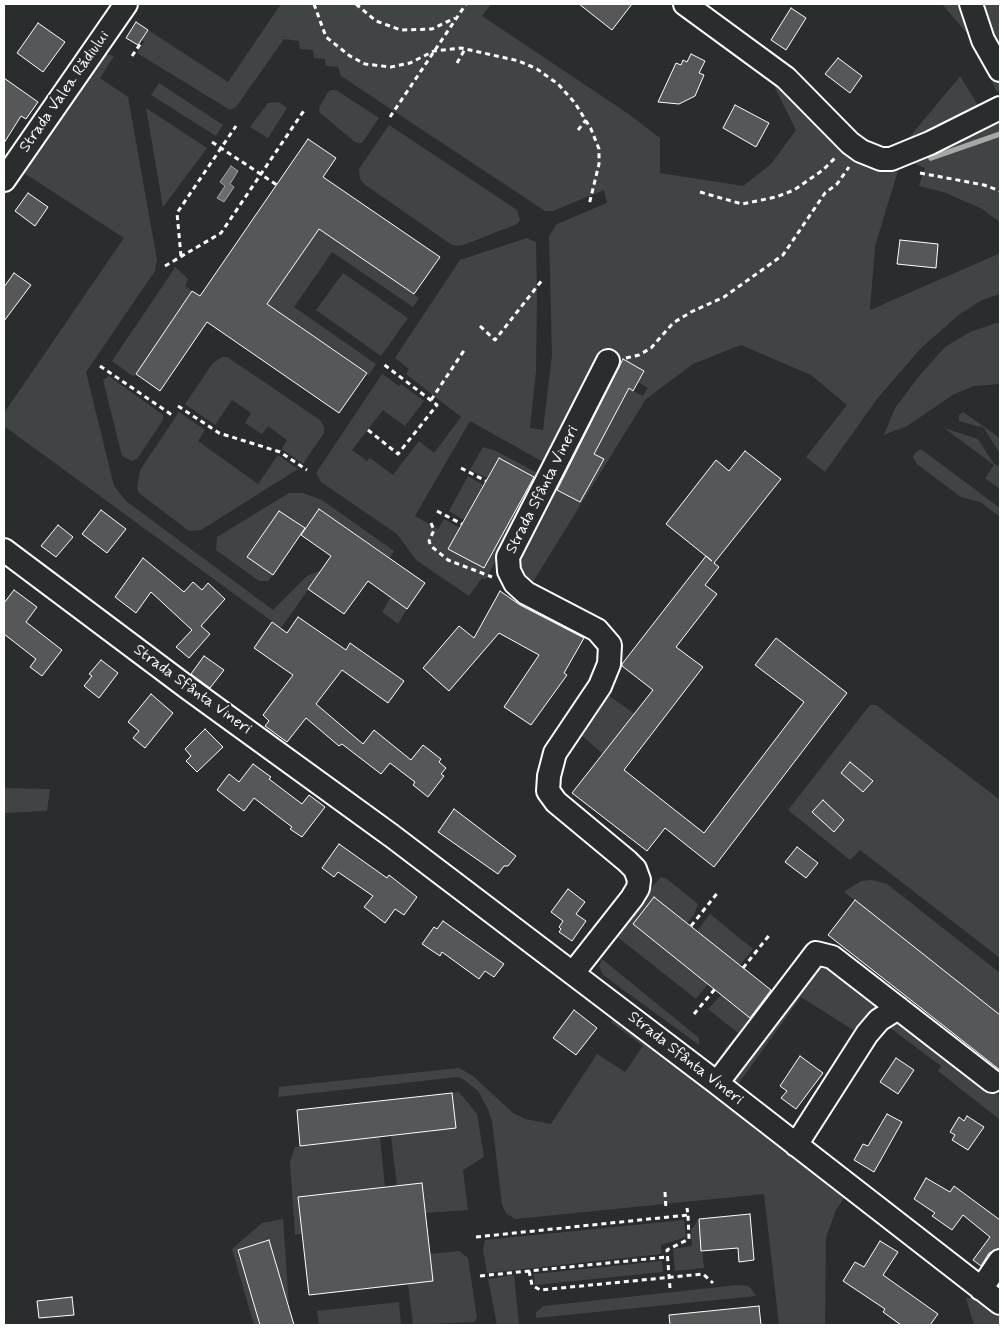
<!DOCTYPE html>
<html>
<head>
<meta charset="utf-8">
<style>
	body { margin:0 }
	#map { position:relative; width:1004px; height:1329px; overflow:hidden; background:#2a2d2e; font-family:Mynerve,sans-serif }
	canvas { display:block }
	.frame { position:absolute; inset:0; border:5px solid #fff; pointer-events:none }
</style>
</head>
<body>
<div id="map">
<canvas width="1004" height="1329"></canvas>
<div class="frame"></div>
</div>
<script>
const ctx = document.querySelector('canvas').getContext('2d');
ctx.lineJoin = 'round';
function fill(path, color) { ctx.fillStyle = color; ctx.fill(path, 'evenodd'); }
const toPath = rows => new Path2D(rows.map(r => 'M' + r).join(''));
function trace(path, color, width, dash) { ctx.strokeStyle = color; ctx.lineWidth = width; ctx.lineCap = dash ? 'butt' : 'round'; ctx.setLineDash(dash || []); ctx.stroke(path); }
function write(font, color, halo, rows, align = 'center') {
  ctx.font = font + ' Mynerve,sans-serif'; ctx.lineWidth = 4; ctx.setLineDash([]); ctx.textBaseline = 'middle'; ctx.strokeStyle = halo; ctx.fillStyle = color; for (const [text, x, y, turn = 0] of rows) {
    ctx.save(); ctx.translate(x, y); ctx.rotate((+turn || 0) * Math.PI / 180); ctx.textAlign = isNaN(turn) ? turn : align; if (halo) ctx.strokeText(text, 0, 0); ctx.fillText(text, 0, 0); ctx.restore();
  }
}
fill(toPath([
	[281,4,491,4,482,16,630,115,660,138,660,173,743,186,771,164,796,130,775,88,778,83,898,171,875,246,870,310,998,254,1000,254,1000,294,982,300,960,314,921,348,877,399,825,472,806,457,847,405,811,375,741,345,693,364,646,399,531,585,524,580,517,557,553,488,580,502,604,460,594,454,625,397,622,395,626,387,643,396,648,388,638,382,644,371,601,348,545,463,470,421,415,516,438,529,444,519,460,528,448,549,484,568,534,478,499,458,487,478,470,470,483,447,496,451,541,475,486,579,482,578,469,596,416,560,397,534,321,482,316,473,382,374,399,386,401,384,424,401,405,426,383,410,352,450,367,461,370,458,393,475,419,441,434,453,461,417,406,374,409,369,395,358,460,260,527,238,536,242,537,296,536,371,530,428,543,430,552,355,549,236,557,224,607,203,604,190,553,211,545,211,341,76,338,67,326,66,325,59,314,58,313,50,300,49,299,41,284,39,236,107,230,110,137,53,144,42,142,40,148,30,228,82],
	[942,4,1000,4,1000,90,997,92,971,38],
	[106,54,114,56,100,78,128,97,157,260,155,271,86,372,114,486,126,501,273,610,307,576,322,570,281,628,4,426,4,413,124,238,21,171,102,56],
	[960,76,981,110,901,147,958,79],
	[159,83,223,125,216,136,151,95],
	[332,90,336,90,379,118,362,143,355,142,319,112,320,106,328,92],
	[279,102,287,108,268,138,250,127,268,103],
	[146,108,207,148,163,207],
	[1000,116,1000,222,982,209,946,193,919,186,925,168,908,161],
	[389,125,517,210,520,220,517,224,466,244,458,246,452,245,364,184,360,179,359,169],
	[319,229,419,298,413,307,332,252,294,307,376,364,368,376,367,372,267,304],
	[174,266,188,279,185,286,192,291,134,377,112,361,174,269],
	[343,273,408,318,381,356,316,310],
	[996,323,1000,323,1000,384,974,386,954,394,907,426,884,435,895,408,920,375,945,347,970,332],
	[222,357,227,357,251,373,320,420,324,427,324,433,303,464,282,449,287,440,268,426,262,434,245,423,251,413,232,400,215,425,185,404,213,363],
	[109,376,163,415,163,420,137,459,132,461,122,456,103,380],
	[179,412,205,430,198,441,258,484,278,455,298,469,201,530,189,531,139,493,137,488,140,470],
	[963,412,1000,438,1000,454,984,428,959,421,959,415],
	[944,428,978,439,994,464,1000,466,1000,489,985,478,994,465],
	[921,449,1000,508,1000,517,980,502,961,497,917,464,913,457,915,453],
	[468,476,483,485,464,520,449,511],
	[289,493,303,493,322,500,394,551,390,558,320,509,306,529,279,511,247,557,273,575,268,581,259,581,216,550,217,537],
	[391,597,407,609,398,624,382,612],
	[602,691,635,714,603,754,581,735],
	[870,705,876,705,1000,800,1000,958,860,850,850,860,788,810],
	[4,788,50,789,47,811,4,813],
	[661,877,667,879,698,904,694,915,687,923,654,897,633,924,708,984,696,999,615,935,614,929],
	[872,880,887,884,1000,973,1000,1015,844,892,861,881],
	[710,914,753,949,740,965,697,931],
	[602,959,699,1038,699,1045,603,975,599,966],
	[816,963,825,964,886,1011,858,1033,801,997,738,1084,756,1098,755,1100,736,1086,733,1075],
	[721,995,754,1021,735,1051,724,1050,738,1033,708,1009],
	[616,1014,846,1195,836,1210,826,1237,825,1325,779,1325,764,1194,515,1219,506,1213,502,1205,492,1121,488,1109,478,1091,463,1079,458,1077,278,1097,279,1087,459,1068,473,1076,513,1113,525,1119,551,1124,597,1054,625,1072,643,1046,611,1022],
	[896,1020,1000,1096,999,1119,938,1071,941,1066,885,1024],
	[459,1092,477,1114,484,1157,463,1170,468,1210,425,1213,397,1186,391,1136,456,1128,452,1093],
	[380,1137,385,1187,303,1234,295,1235,290,1162,295,1147],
	[283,1219,289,1306,269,1240,238,1250,260,1325,254,1325,232,1249,262,1223],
	[699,1219,704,1268,675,1271,673,1249,692,1246,691,1230],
	[684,1220,686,1237,661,1245,661,1254,487,1273,483,1250,485,1240],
	[459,1251,468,1258,477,1318,474,1322,413,1325,408,1284,433,1281,430,1254],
	[662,1261,663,1272,535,1285,534,1274],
	[514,1275,519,1325,497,1325,488,1279],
	[738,1285,749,1286,756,1296,536,1318,536,1312,544,1306],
	[966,1298,973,1298,1000,1317,1000,1325,974,1325],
	[399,1302,401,1325,319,1325,317,1311]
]), '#414445');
const water = toPath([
	[231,166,238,171,230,184,234,187,224,202,217,198,225,186,220,182,231,166]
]);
fill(water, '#6a6c6d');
trace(water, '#a6a7a7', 1);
trace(toPath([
	[931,158,1000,134]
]), '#a6a7a7', 5.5);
const building = toPath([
	[579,4,632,4,612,30,579,4],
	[791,8,806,18,786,50,771,40,791,8],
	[136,22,148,30,138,45,126,38,136,22],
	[38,23,65,42,43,72,17,53,38,23],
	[691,54,705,61,699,73,704,75,695,96,679,104,658,102,676,63,681,65,683,60,687,62,691,54],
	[838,58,862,76,850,93,825,74,838,58],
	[4,78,38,102,26,119,21,116,4,143,4,78],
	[735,105,769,123,756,147,723,128,735,105],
	[308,139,336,158,323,177,440,257,414,294,319,229,267,304,367,373,339,413,207,322,160,391,136,374,192,291,200,296,308,139],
	[28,193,48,207,35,226,15,211,28,193],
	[900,240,938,244,936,268,897,264,900,240],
	[14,273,31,285,4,321,4,287,14,273],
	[623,359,644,371,633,391,629,388,594,454,604,459,580,502,557,490,623,359],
	[745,451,781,479,714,563,719,567,705,585,717,594,676,647,703,667,624,770,704,833,804,702,755,665,776,638,847,693,714,867,665,828,647,851,572,793,653,690,622,666,622,664,706,556,712,561,666,524,716,460,729,471,745,451],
	[499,458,534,477,484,568,448,549,499,458],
	[319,509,425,583,407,609,368,581,344,614,308,589,331,556,301,535,319,509],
	[101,510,126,529,107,553,82,534,101,510],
	[279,511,305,528,273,575,247,557,279,511],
	[58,525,73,537,56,557,41,546,58,525],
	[143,558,184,592,193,582,202,590,208,583,225,599,201,626,210,634,189,658,176,647,192,630,151,592,136,613,115,597,143,558],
	[14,590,37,607,26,622,62,650,42,676,30,667,36,659,4,634,4,603,14,590],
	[500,591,520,605,584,638,564,673,567,675,531,725,504,707,539,655,499,633,449,691,423,668,459,626,474,638,500,591],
	[298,617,346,650,350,643,404,681,388,703,342,670,316,704,363,744,374,730,411,760,423,745,441,759,439,762,446,768,441,774,444,776,428,797,413,785,415,782,390,763,381,774,342,744,339,746,306,718,287,742,265,726,269,721,263,715,293,675,254,648,272,622,287,633,298,617],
	[204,656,224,670,210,688,191,674,204,656],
	[101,660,118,673,99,698,84,686,92,676,89,674,101,660],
	[151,694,173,713,145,748,133,738,139,731,128,722,151,694],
	[205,729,223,747,197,772,186,761,191,756,185,749,205,729],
	[850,762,873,781,863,792,841,773,850,762],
	[253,764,271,777,269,779,302,804,309,795,325,807,302,837,290,829,292,827,254,798,244,811,217,790,229,774,239,782,253,764],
	[823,800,844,820,834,832,812,812,823,800],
	[454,809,516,856,508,866,504,866,498,874,438,832,454,809],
	[339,844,387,878,389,875,417,897,404,915,395,909,385,923,364,907,373,896,338,872,334,877,322,868,339,844],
	[797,847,818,863,806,878,785,862,797,847],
	[568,889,585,902,576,914,586,921,572,941,559,932,561,929,559,927,563,921,551,912,568,889],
	[654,897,771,990,750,1018,633,924,654,897],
	[855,900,1000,1015,1000,1070,828,935,855,900],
	[443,921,504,964,494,977,485,971,479,979,442,952,440,956,422,944,434,927,437,929,443,921],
	[574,1010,597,1028,576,1055,553,1038,574,1010],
	[800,1056,823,1073,796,1109,781,1098,787,1091,780,1086,800,1056],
	[896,1058,914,1070,898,1094,880,1082,896,1058],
	[452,1093,456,1128,300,1146,297,1110,452,1093],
	[887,1114,902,1122,874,1172,854,1160,863,1144,868,1146,887,1114],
	[967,1116,984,1127,968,1150,952,1140,955,1135,950,1132,959,1117,964,1121,967,1116],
	[926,1178,950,1192,954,1186,1000,1220,1000,1248,989,1253,981,1266,973,1260,990,1237,963,1215,952,1230,932,1216,935,1213,914,1199,926,1178],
	[422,1183,433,1281,309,1295,298,1197,422,1183],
	[750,1214,754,1260,739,1262,738,1248,701,1251,699,1219,750,1214],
	[269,1240,286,1298,294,1325,260,1325,238,1250,269,1240],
	[880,1241,898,1252,883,1275,938,1314,930,1325,901,1325,883,1312,885,1309,843,1281,855,1262,864,1267,880,1241],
	[72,1297,74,1315,39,1318,37,1301,72,1297],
	[759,1306,761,1325,670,1325,669,1315,759,1306]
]);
fill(building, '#555758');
trace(building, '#fff', 1);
const minor = toPath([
	[685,4,786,78,850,143,861,151,881,159,891,159,930,143,1000,108],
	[971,4,983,40,1000,70],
	[4,180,126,4],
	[4,550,188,688,392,836,717,1083,1000,1303],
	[573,973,632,898,638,888,639,880,635,869,627,861,556,802,548,791,549,776,555,753,600,686,609,664,610,645,597,630,526,593,515,583,509,571,508,557,608,361],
	[717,1083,816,953,832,957,992,1081],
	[796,1145,867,1034,879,1020,898,1008],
	[981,1289,1000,1261]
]);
trace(minor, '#fff', 26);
trace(toPath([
	[314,4,326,37,350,56,365,64,391,67,410,63,434,51,461,48,519,61,537,69,558,84,575,103,591,129,599,149,599,164,589,205],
	[356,4,376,21,401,30,432,29,455,18],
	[132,56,141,43,140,42],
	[457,63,465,49],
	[390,117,466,4],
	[578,130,586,120],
	[212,142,277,185],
	[920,173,984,185,1000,191],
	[700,192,742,204,776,197,794,190,823,170,837,156],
	[181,256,177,213,236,126],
	[165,266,221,233,305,109],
	[480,326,495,340,543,279],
	[626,358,639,355,651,348,673,323,691,312,724,297,783,255,825,193,837,184,849,167],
	[100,366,172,415],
	[431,400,465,349],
	[178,406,219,433,280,452,307,470],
	[368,430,398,454,437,405,382,363],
	[461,468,486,481],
	[437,511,462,524],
	[431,523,434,530,429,541,431,546,448,560,492,577],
	[691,926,719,891],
	[743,968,771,933],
	[694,1014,715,989],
	[665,1192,666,1210],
	[476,1237,688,1215,687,1208],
	[529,1271,532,1285,540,1290,703,1274,713,1283],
	[480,1276,667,1257],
	[670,1288,667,1250,689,1239,688,1215]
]), '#fff', 3, [5, 4]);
trace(minor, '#2a2d2e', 22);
write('16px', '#fff', '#2a2d2e', [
	["Strada Valea Rădiului",65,92,-55],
	["Strada Sfânta Vineri",543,490,-63],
	["Strada Sfânta Vineri",192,690,36],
	["Strada Sfânta Vineri",685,1059,38]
]);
</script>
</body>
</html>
